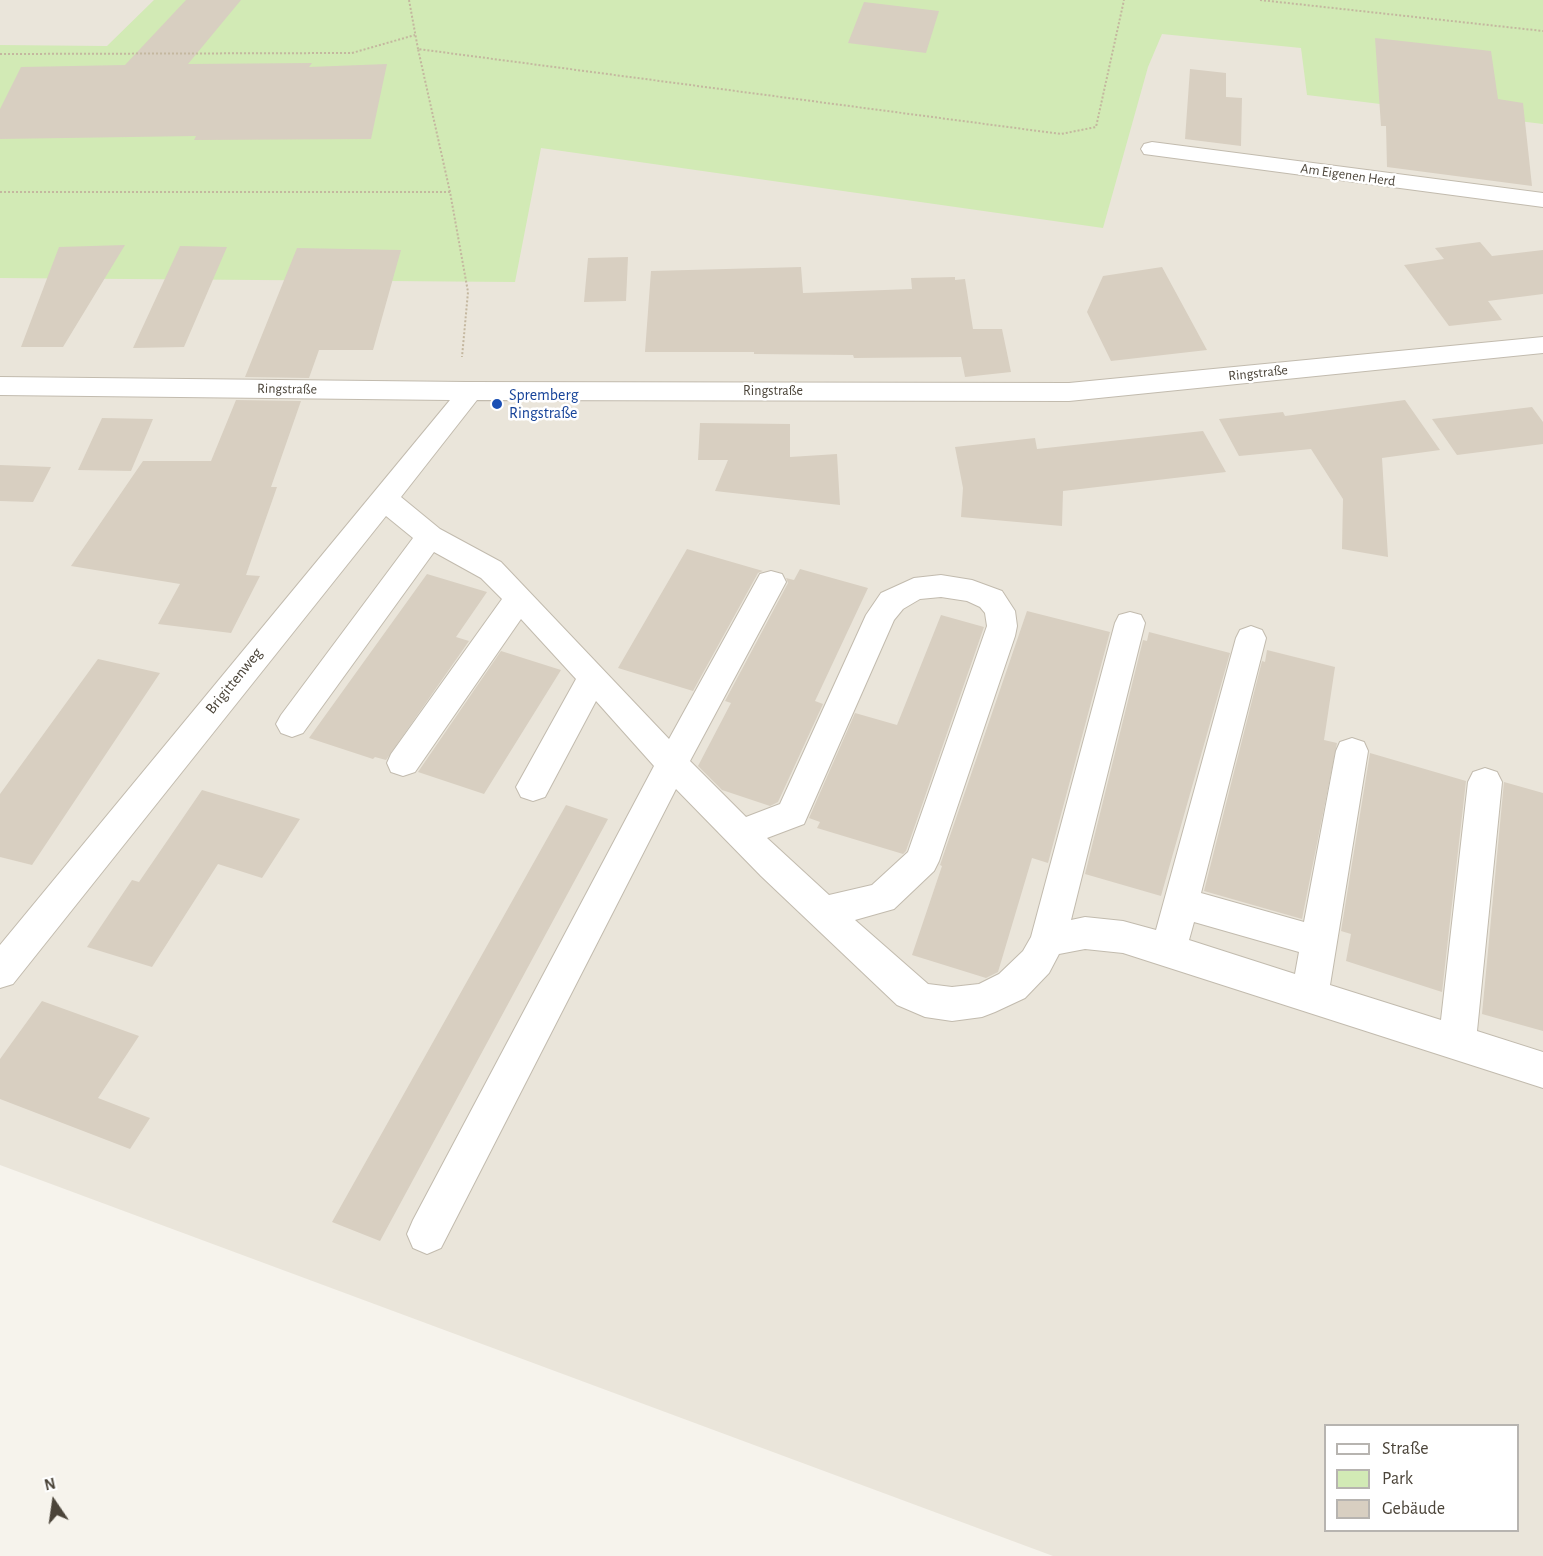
<!DOCTYPE html>
<html>
<head>
<meta charset="utf-8">
<style>
	body { margin:0 }
	#map { position:relative; width:1543px; height:1556px; overflow:hidden; background:#f6f3ec; font-family:"Alegreya Sans",sans-serif }
	canvas { display:block }
	.legend { position:absolute; left:1324px; top:1424px; width:195px; height:108px; box-sizing:border-box; background:#fff; border:2px solid #b7b4b0; margin:0; padding:8px 10px; list-style:none; font-size:18px; color:#4b4439 }
	.legend li { display:flex; align-items:center; gap:12px; height:30px }
	.legend b { width:30px; border:2px solid #b7b4b0 }
	.north { position:absolute; left:24px; top:1472px; width:60px; height:60px; -webkit-text-stroke:4px #fff; paint-order:stroke; rotate:347deg; font-size:16px; font-weight:700; line-height:24px; text-align:center; color:#4b4439 }
	.north::after { content:''; display:block; margin:auto; width:21px; height:27px; background:#4b4439; clip-path:polygon(50% 0,100% 100%,50% 72%,0 100%) }
</style>
</head>
<body>
<div id="map">
<canvas width="1543" height="1556"></canvas>
<ul class="legend">
<li><b style="height:8px;background:#fff"></b>Straße</li>
<li><b style="height:16px;background:#d2eab5"></b>Park</li>
<li><b style="height:16px;background:#d8cfc1"></b>Gebäude</li>
</ul>
<div class="north">N</div>
</div>
<script>
const ctx = document.querySelector('canvas').getContext('2d');
ctx.lineJoin = 'round';
function fill(path, color) { ctx.fillStyle = color; ctx.fill(path, 'evenodd'); }
const toPath = rows => new Path2D(rows.map(r => 'M' + r).join(''));
function trace(path, color, width, dash) { ctx.strokeStyle = color; ctx.lineWidth = width; ctx.lineCap = dash ? 'butt' : 'round'; ctx.setLineDash(dash || []); ctx.stroke(path); }
function write(font, color, halo, rows, align = 'center') {
  ctx.font = font + ' "Alegreya Sans",sans-serif'; ctx.lineWidth = 5; ctx.setLineDash([]); ctx.textBaseline = 'middle'; ctx.strokeStyle = halo; ctx.fillStyle = color; for (const [text, x, y, turn = 0] of rows) {
    ctx.save(); ctx.translate(x, y); ctx.rotate((+turn || 0) * Math.PI / 180); ctx.textAlign = isNaN(turn) ? turn : align; if (halo) ctx.strokeText(text, 0, 0); ctx.fillText(text, 0, 0); ctx.restore();
  }
}
fill(toPath([
	[0,0,1543,0,1543,1556,1053,1556,0,1165],
	[1326,1426,1518,1426,1518,1530,1326,1530]
]), '#eae5da');
fill(toPath([
	[154,0,1543,0,1543,124,1307,95,1301,48,1162,34,1148,67,1103,228,541,148,515,282,0,278,0,45,107,46]
]), '#d2eab5');
fill(toPath([
	[186,0,241,0,188,64,312,63,309,67,387,64,371,139,194,140,196,136,0,139,0,109,21,67,125,65],
	[864,2,939,11,926,53,848,43],
	[1375,38,1491,51,1498,99,1523,103,1532,186,1387,167,1386,126,1381,126],
	[1190,69,1226,73,1226,97,1242,98,1241,146,1185,139],
	[1480,242,1492,256,1543,250,1543,294,1488,301,1502,320,1449,326,1404,265,1444,259,1435,248],
	[125,245,63,347,21,347,59,247],
	[180,246,227,247,184,347,133,348],
	[297,248,401,250,373,350,319,350,309,378,245,377],
	[628,257,626,301,584,302,588,258],
	[801,267,803,293,912,289,911,278,955,277,955,280,965,279,973,329,1002,329,1011,372,965,377,961,357,854,358,853,355,754,354,754,352,645,352,651,271],
	[1162,267,1207,350,1111,361,1087,312,1103,276],
	[236,400,301,401,271,487,277,487,246,575,260,576,231,633,158,624,180,584,71,566,143,461,211,461],
	[1405,400,1440,450,1382,458,1388,557,1342,549,1343,499,1311,449,1239,456,1219,419,1283,412,1285,416],
	[1532,407,1543,422,1543,444,1457,455,1432,419],
	[102,418,153,419,131,471,78,470],
	[700,423,790,424,790,457,837,454,840,505,715,491,728,460,698,460],
	[1203,431,1226,472,1063,491,1062,526,961,517,963,488,955,447,1035,438,1037,449],
	[0,465,51,467,33,502,0,501],
	[687,549,763,571,758,573,693,691,618,668],
	[800,569,868,588,815,701,823,704,778,802,770,806,722,790,698,766,731,703,725,701,788,583,786,578,794,580],
	[427,574,487,592,456,637,469,641,386,760,375,757,373,759,309,738],
	[1027,611,1110,632,1048,863,1032,858,998,972,986,978,912,955,942,866,940,865],
	[941,615,984,627,906,851,903,854,817,828,820,822,809,818,855,713,897,725],
	[1149,632,1230,653,1161,896,1085,874,1143,640,1147,641],
	[1267,650,1335,667,1324,740,1337,743,1302,919,1204,891,1262,661,1265,662],
	[501,651,561,670,484,794,418,772],
	[98,659,160,673,32,865,0,857,0,794],
	[1370,753,1466,781,1442,992,1346,961,1351,934,1341,931],
	[1504,782,1543,793,1543,1031,1482,1014],
	[202,790,300,819,262,878,218,864,152,967,87,947,132,880,139,882],
	[566,805,608,819,380,1241,332,1222],
	[42,1001,139,1036,98,1098,150,1118,130,1149,0,1099,0,1059]
]), '#d8cfc1');
const minor = toPath([
	[1152,142,1543,193,1543,207,1144,154,1141,149,1144,144,1152,142],
	[1543,337,1543,353,1069,401,477,400,401,497,440,529,501,562,669,739,760,574,771,571,782,574,786,582,690,761,746,817,780,804,866,615,881,593,914,578,941,575,972,580,1002,591,1015,611,1017,626,1015,636,939,861,934,871,894,909,855,920,928,984,952,987,979,984,999,974,1023,951,1031,937,1115,623,1119,615,1130,612,1141,615,1145,623,1071,920,1085,917,1123,921,1156,930,1236,638,1240,630,1251,626,1262,630,1266,638,1201,893,1304,922,1336,751,1340,742,1352,738,1364,742,1368,751,1330,985,1441,1020,1468,782,1473,772,1485,768,1497,772,1502,782,1477,1031,1543,1052,1543,1088,1123,953,1085,949,1059,954,1049,973,1025,998,995,1012,982,1017,952,1021,925,1017,897,1005,761,876,676,789,441,1248,427,1254,413,1248,407,1234,413,1220,654,766,596,701,545,797,533,801,521,797,516,787,576,679,521,619,415,772,403,776,391,772,387,763,391,754,502,599,481,578,434,552,303,733,292,737,281,733,276,724,281,715,413,538,386,516,13,984,0,988,0,945,450,400,0,395,0,377,466,382,1069,383,1543,337],
	[941,597,967,601,980,607,985,613,987,626,908,852,872,885,829,895,767,838,804,824,894,620,903,609,920,599,941,597],
	[1194,922,1299,952,1295,974,1189,940,1194,922]
]);
trace(minor, '#c2bbae', 2);
trace(toPath([
	[409,0,418,49],
	[1260,0,1543,31],
	[0,54,352,53,415,35],
	[0,192,450,192,468,292,462,357],
	[450,192,418,49,1061,134,1096,127,1124,0]
]), '#c4b79f', 2, [2, 2]);
fill(minor, '#fff');
for (const [x, y, r, color] of [
	[497,404,6,"#1a4fb4"]
]) { const dot = new Path2D(); dot.arc(x, y, r, 0, 2 * Math.PI); ctx.fillStyle = color; ctx.fill(dot); trace(dot, '#fff', 2); }
write('14px', '#4b4439', '#fff', [
	["Am Eigenen Herd",1348,175,8],
	["Ringstraße",1258,373,-6],
	["Ringstraße",287,389,1],
	["Ringstraße",773,391]
]);
write('16px', '#164399', '#fff', [
	["Spremberg",509,395],
	["Ringstraße",509,413]
], 'left');
write('16px', '#4b4439', '#fff', [
	["Brigittenweg",234,681,-51]
]);
</script>
</body>
</html>
